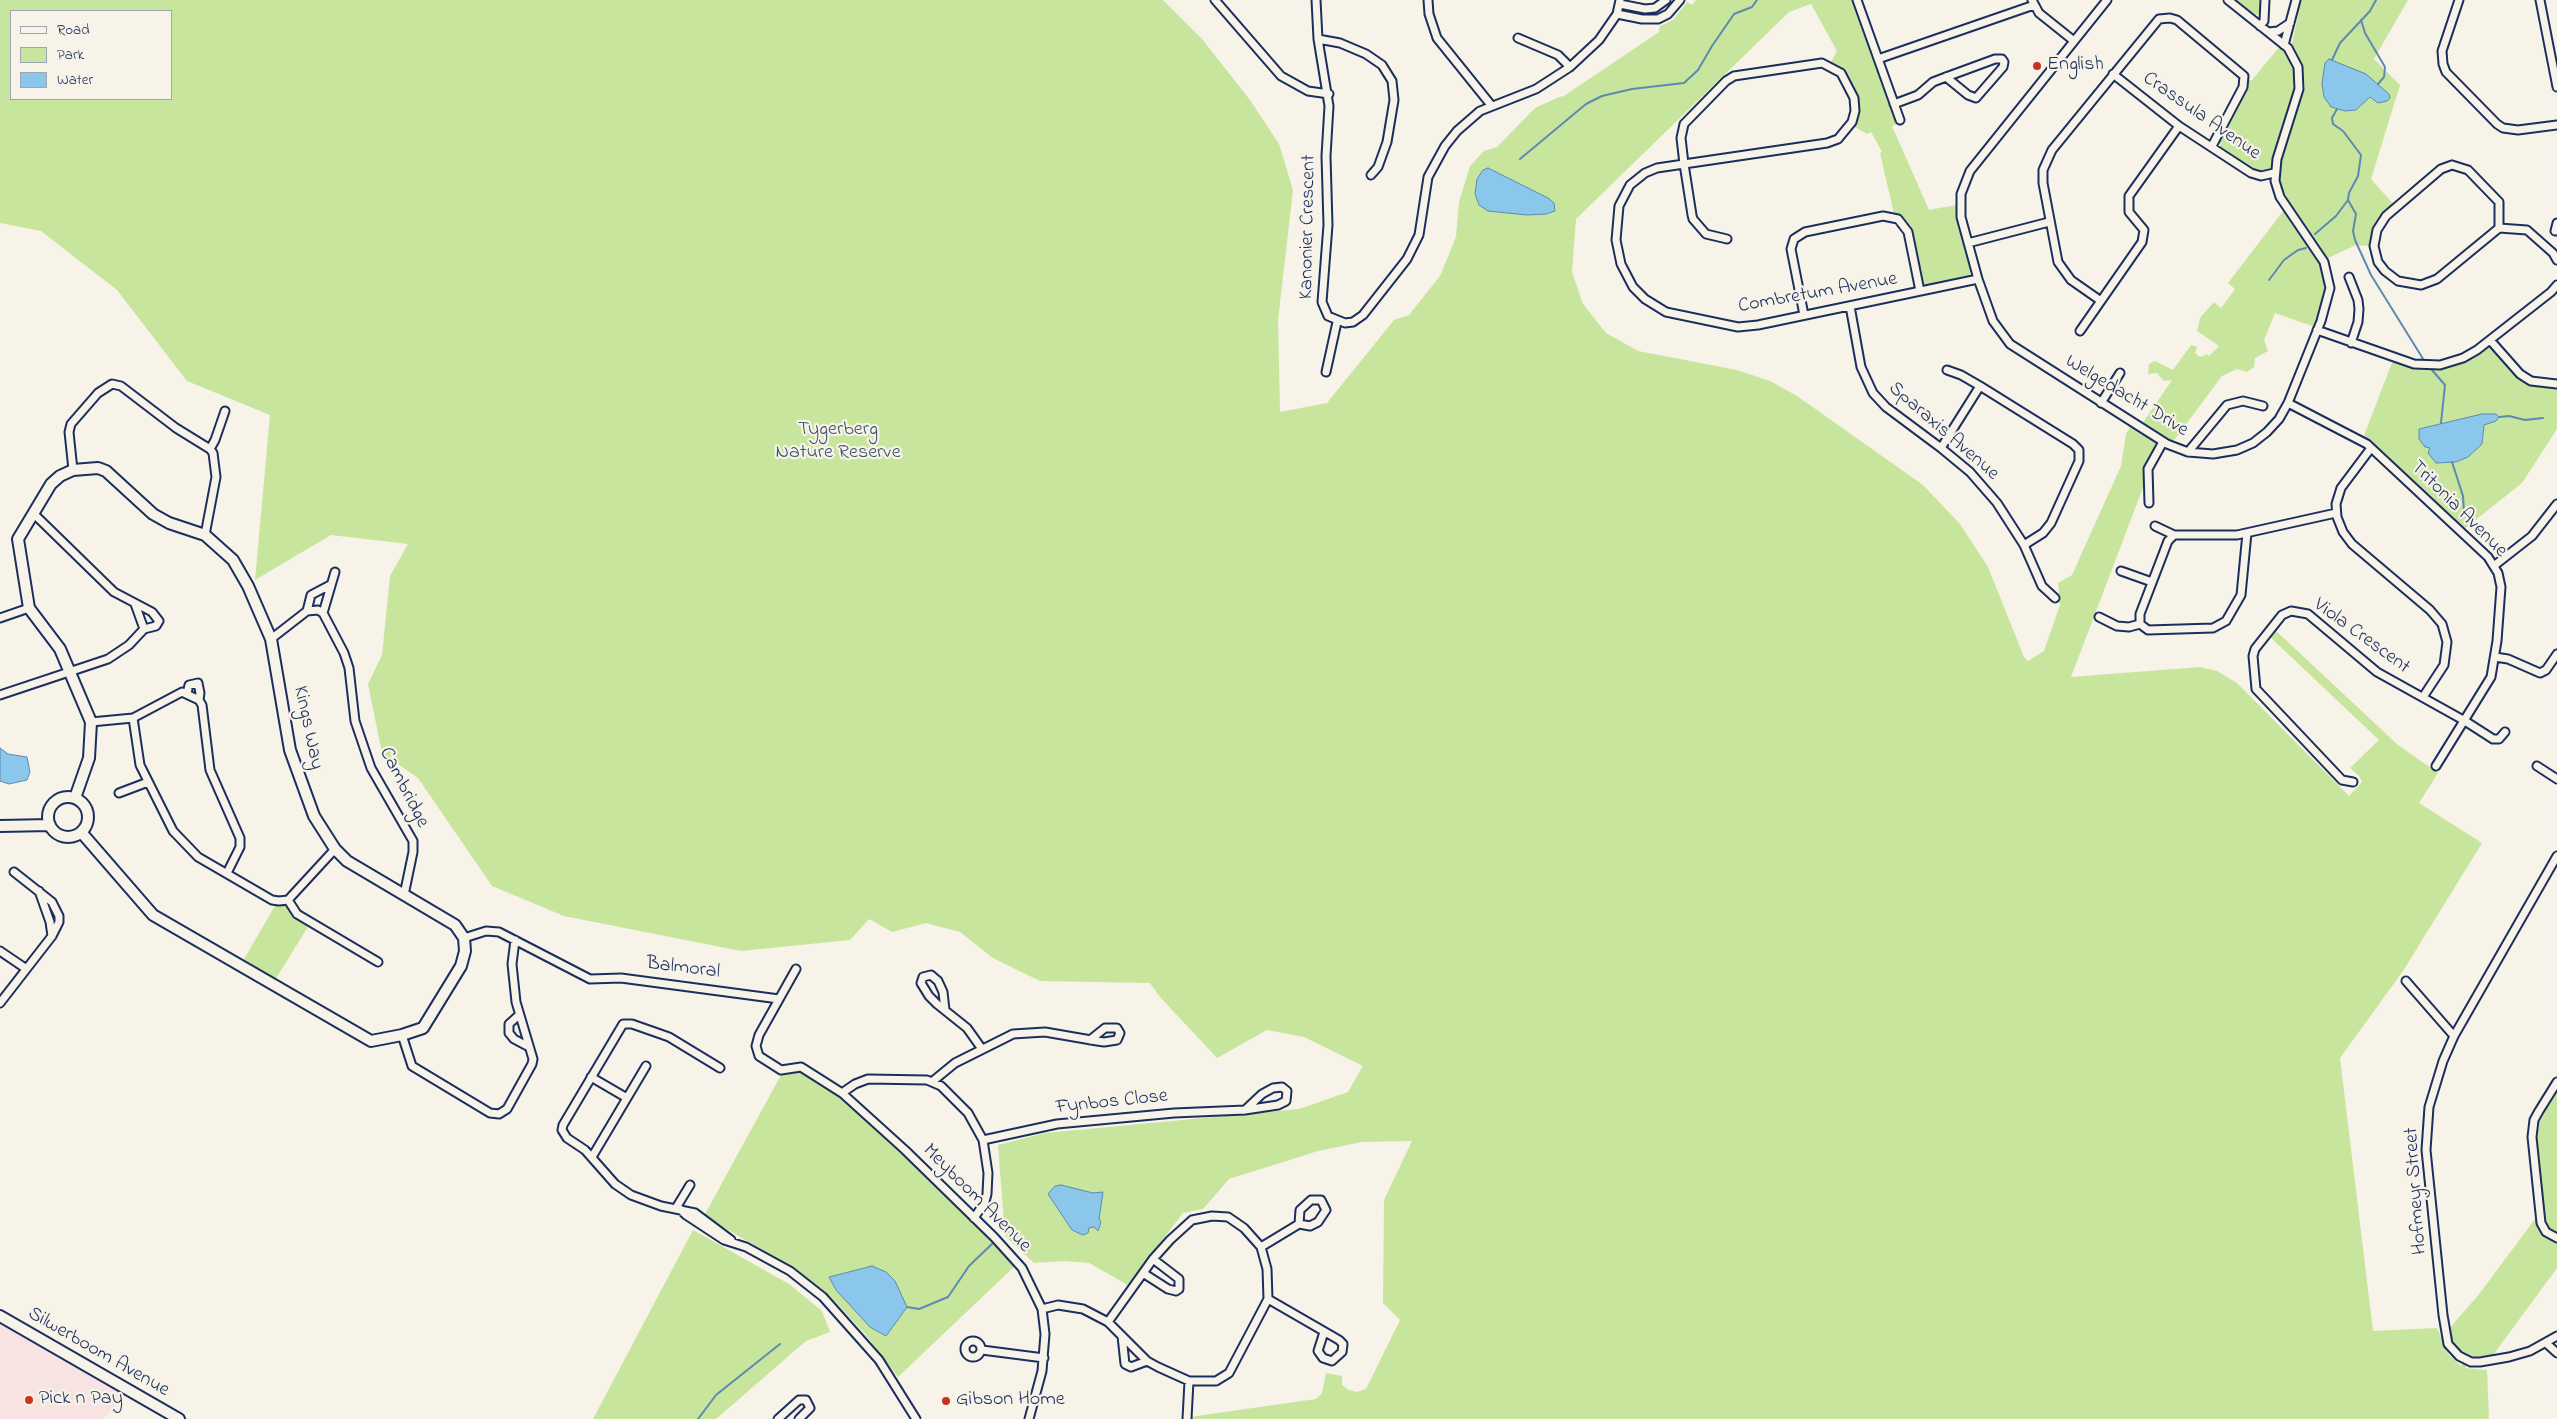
<!DOCTYPE html>
<html>
<head>
<meta charset="utf-8">
<style>
	body { margin:0 }
	#map { position:relative; width:2557px; height:1419px; overflow:hidden; background:#f7f3e8; font-family:"Indie Flower",sans-serif }
	canvas { display:block }
	.legend { position:absolute; left:10px; top:10px; width:162px; height:90px; box-sizing:border-box; background:#f7f3e8; border:1px solid #9fa5b1; margin:0; padding:6px 9px; list-style:none; font-size:15px; color:#1b2f5e }
	.legend li { display:flex; align-items:center; gap:10px; height:25px }
	.legend b { width:25px; border:1px solid #9fa5b1 }
</style>
</head>
<body>
<div id="map">
<canvas width="2557" height="1419"></canvas>
<ul class="legend">
<li><b style="height:6px;background:#f7f3e8"></b>Road</li>
<li><b style="height:14px;background:#c7e59c"></b>Park</li>
<li><b style="height:14px;background:#8bc7ea"></b>Water</li>
</ul>
</div>
<script>
const ctx = document.querySelector('canvas').getContext('2d');
ctx.lineJoin = 'round';
function fill(path, color) { ctx.fillStyle = color; ctx.fill(path, 'evenodd'); }
const toPath = rows => new Path2D(rows.map(r => 'M' + r).join(''));
function trace(path, color, width, dash) { ctx.strokeStyle = color; ctx.lineWidth = width; ctx.lineCap = dash ? 'butt' : 'round'; ctx.setLineDash(dash || []); ctx.stroke(path); }
function write(font, color, halo, rows, align = 'center') {
  ctx.font = font + ' "Indie Flower",sans-serif'; ctx.lineWidth = 4.5; ctx.setLineDash([]); ctx.textBaseline = 'middle'; ctx.strokeStyle = halo; ctx.fillStyle = color; for (const [text, x, y, turn = 0] of rows) {
    ctx.save(); ctx.translate(x, y); ctx.rotate((+turn || 0) * Math.PI / 180); ctx.textAlign = isNaN(turn) ? turn : align; if (halo) ctx.strokeText(text, 0, 0); ctx.fillText(text, 0, 0); ctx.restore();
  }
}
fill(toPath([
	[0,1316,133,1388,103,1419,0,1419]
]), '#f7e3e1');
fill(toPath([
	[0,0,1163,0,1202,39,1250,100,1279,144,1293,190,1278,320,1280,412,1327,403,1394,320,1409,315,1440,276,1456,237,1459,202,1470,166,1484,151,1497,147,1535,108,1559,97,1564,96,1659,32,1660,26,1673,20,1687,2,1692,5,1696,0,1854,0,1898,124,1892,126,1929,210,1956,205,1971,269,1969,277,1928,286,1922,282,1909,227,1904,219,1894,214,1880,153,1882,152,1871,132,1867,134,1853,126,1855,121,1854,91,1846,75,1831,62,1837,51,1811,4,1789,12,1576,219,1572,272,1583,304,1606,333,1638,351,1737,370,1770,381,1797,396,1923,485,1960,524,1988,567,2024,657,2028,661,2044,651,2060,605,2058,583,2072,575,2121,466,2126,434,2131,426,2160,443,2071,677,2200,667,2217,671,2237,683,2349,796,2362,782,2359,776,2350,768,2379,740,2269,636,2274,629,2398,745,2438,773,2419,803,2482,843,2403,971,2340,1058,2373,1331,2437,1328,2448,1354,2461,1366,2468,1356,2453,1345,2449,1329,2480,1293,2535,1219,2542,1233,2548,1238,2552,1240,2555,1232,2547,1226,2545,1220,2537,1141,2539,1123,2557,1091,2557,1237,2555,1241,2557,1242,2557,1268,2493,1355,2471,1357,2465,1368,2487,1370,2489,1419,1190,1419,1190,1417,1316,1399,1322,1393,1326,1373,1342,1376,1342,1385,1349,1390,1357,1392,1366,1389,1400,1320,1383,1303,1384,1200,1412,1141,1362,1142,1318,1151,1229,1179,1203,1209,1183,1213,1128,1285,1089,1263,1064,1261,1034,1263,1005,1236,998,1145,1045,1133,1299,1109,1348,1092,1363,1066,1304,1037,1267,1030,1217,1058,1160,997,1150,983,1040,981,993,958,960,932,926,923,892,932,869,919,850,940,741,951,564,916,492,886,418,778,382,753,368,684,382,655,390,576,408,544,331,535,255,580,270,415,187,381,117,290,41,231,0,223],
	[11,11,171,11,171,99,11,99],
	[2233,0,2262,0,2261,10,2259,14,2253,15],
	[2301,0,2408,0,2374,59,2400,85,2371,179,2394,205,2377,222,2372,232,2370,246,2356,245,2326,259,2287,199,2280,181,2281,163,2305,87,2303,68,2292,44],
	[2280,46,2287,54,2295,68,2296,89,2271,167,2269,171,2259,173,2221,148,2219,139,2247,80,2252,80],
	[2284,210,2322,266,2326,283,2325,296,2315,327,2275,313,2264,340,2268,351,2255,358,2254,367,2247,372,2237,369,2222,376,2172,443,2169,442,2142,424,2172,380,2164,381,2157,373,2148,374,2149,364,2155,361,2173,370,2191,345,2197,347,2195,353,2200,357,2207,354,2209,356,2219,346,2197,331,2200,318,2214,302,2221,308,2235,289,2228,283],
	[2489,346,2520,378,2537,386,2557,387,2557,429,2522,483,2463,530,2363,438,2393,360,2420,368,2436,368],
	[284,903,295,917,309,925,275,980,243,961,276,904],
	[787,1064,823,1082,872,1121,1016,1265,898,1377,866,1335,829,1295,792,1267,704,1216],
	[693,1230,789,1284,822,1311,830,1332,806,1341,716,1419,593,1419]
]), '#c7e59c');
const water = toPath([
	[2329,59,2366,74,2389,94,2390,98,2387,101,2378,103,2370,97,2356,110,2345,111,2331,107,2324,97,2322,84,2325,63,2329,59],
	[1488,168,1548,198,1554,203,1555,211,1546,214,1527,215,1488,211,1479,205,1475,194,1477,179,1483,170,1488,168],
	[2482,414,2496,414,2499,417,2496,421,2484,425,2482,444,2468,457,2456,462,2436,463,2428,453,2430,448,2425,447,2419,439,2419,429,2482,414],
	[0,748,8,754,27,757,30,772,27,780,9,784,0,781,0,748],
	[1061,1185,1093,1193,1103,1192,1099,1219,1101,1222,1098,1231,1094,1227,1089,1228,1088,1233,1083,1235,1072,1230,1048,1194,1055,1186,1061,1185],
	[872,1266,886,1272,895,1281,907,1307,886,1336,870,1327,836,1290,829,1277,872,1266]
]);
fill(water, '#8bc7ea');
trace(water, '#5e8ab2', 1);
trace(toPath([
	[2361,20,2365,33,2385,67,2384,77,2378,84],
	[2332,60,2340,43,2370,11,2376,0],
	[2337,109,2332,118,2333,124,2343,131,2361,155,2358,176,2349,193,2348,200,2356,214,2353,231,2355,240,2371,275,2425,362],
	[1520,159,1586,104,1602,96,1632,89,1684,83,1698,70,1712,46,1734,14,1752,7,1757,0],
	[2315,234,2336,216,2348,200],
	[2269,280,2284,260,2298,250,2306,248],
	[2432,370,2445,385,2441,423],
	[2499,417,2509,416,2525,420,2543,418],
	[2452,462,2463,496,2464,512],
	[907,1307,919,1309,948,1297,969,1266,992,1244],
	[698,1419,716,1395,780,1344]
]), '#5e8ab2', 2);
const street = toPath([
	[1215,0,1281,76,1308,91,1329,94],
	[1316,0,1318,39,1329,106,1326,156,1328,225,1322,302,1328,316,1345,323,1353,322,1363,315,1407,259,1419,235,1428,177,1445,146,1457,131,1480,111,1536,89,1570,67,1599,40,1617,14,1620,0],
	[1428,0,1429,14,1437,38,1491,105],
	[1857,0,1900,120],
	[2032,0,2039,13,2074,41],
	[2107,0,1970,171,1961,194,1961,217,1978,279,1993,321,2010,344,2167,444,2188,452,2213,454,2237,450,2253,443,2267,432,2279,419,2288,403,2321,321,2330,288,2324,262,2280,197,2275,181,2277,159,2299,89,2298,67,2288,48,2228,0],
	[2459,0,2442,51,2443,64,2446,72,2497,124,2503,128,2518,130,2557,125],
	[2540,0,2557,87],
	[1620,4,1645,9,1655,8,1666,0],
	[1617,14,1642,19,1658,19,1668,14,1680,0],
	[2260,26,2264,21,2265,0],
	[2268,32,2278,31,2290,23],
	[1518,38,1558,55,1570,67],
	[1318,39,1340,43,1366,54,1382,65,1392,81,1394,100,1387,142,1378,167,1371,175],
	[2284,45,2296,0],
	[1878,59,2034,5],
	[2113,74,2179,126,2251,173,2261,176,2274,173],
	[1894,104,1918,95,1933,82,1946,77,1995,59,2002,59,2004,62,2003,67,1976,98,1968,95,1946,77],
	[2452,165,2468,170,2499,202,2499,228,2437,279,2421,285,2398,281,2385,271,2378,262,2374,246,2377,230,2386,216,2441,169,2452,165],
	[2499,228,2527,230,2553,253,2557,260],
	[2555,231,2557,223],
	[1727,239,1706,234,1693,219,1692,215,1684,164,1681,138,1684,124,1726,81,1734,76,1822,63,1841,73,1854,98,1855,111,1852,122,1838,139,1827,143,1684,164,1657,168,1645,173,1630,185,1619,206,1616,240,1621,264,1633,287,1645,299,1666,312,1738,327,1758,325,1978,279],
	[1968,243,2049,222],
	[2349,277,2358,300,2359,309,2358,322,2351,343],
	[2101,301,2071,280,2058,262,2043,183,2043,170,2052,150,2159,19,2170,18,2177,20,2244,76,2243,87,2212,146],
	[1850,306,1861,367,1873,393,1886,407,1941,448,1970,472,1997,503,2024,545,2042,586,2055,598],
	[1804,315,1791,249,1794,239,1805,232,1883,216,1898,219,1908,232,1920,291],
	[2317,330,2414,364,2440,365,2463,358,2477,350,2551,292,2557,285],
	[2080,331,2142,242,2144,230,2129,212,2129,196,2179,126],
	[2490,340,2520,374,2531,381,2557,384],
	[1947,370,1961,375,1980,386,2073,444,2079,450,2079,461,2051,523,2043,533,2024,545],
	[1326,372,1337,322],
	[2101,403,2120,373],
	[2288,403,2367,444,2488,557,2498,573,2501,587,2497,641,2491,677,2436,766],
	[1941,448,1980,386],
	[2371,448,2341,488,2336,504,2337,517,2343,532,2352,544,2430,610,2442,624,2447,642,2444,665,2423,697],
	[210,449,215,440,225,411],
	[2188,452,2227,405,2243,401,2263,406],
	[73,470,69,432,71,424,98,393,112,384,121,386,176,428,210,449,213,453,216,477,205,535],
	[2149,503,2148,469,2163,442],
	[2155,526,2174,535,2237,535,2336,513],
	[2174,535,2168,541,2140,614,2140,624,2148,630,2213,628,2226,621,2241,595,2247,533],
	[2495,565,2532,536,2557,504],
	[2121,571,2152,582],
	[135,604,144,629],
	[307,611,311,595,330,585],
	[323,613,335,572],
	[2099,617,2117,626,2129,627,2140,624],
	[0,618,29,608],
	[271,639,307,611,318,610,323,613,344,653,349,668,355,721,371,768,413,841,413,852,404,895],
	[2495,657,2508,659,2540,673,2546,670,2557,654],
	[187,693,189,685,198,683,200,693,199,700],
	[0,695,108,659,129,645,144,629,156,626,159,621,152,612,114,592,34,514],
	[133,718,140,765,173,831,198,857,272,900,279,901,288,900,335,849],
	[91,722,133,718,182,692,199,700,202,705,210,770,240,838,240,847,227,873],
	[2537,766,2557,779],
	[2353,782,2342,780,2256,689,2253,656,2255,649,2282,615,2291,611,2308,614,2377,672,2465,721,2493,739,2499,739,2505,732],
	[119,793,148,782],
	[2557,856,2454,1036,2443,1061,2429,1107,2426,1150,2443,1315,2448,1344,2459,1356,2471,1362,2480,1362,2509,1357,2530,1351,2557,1336],
	[39,891,50,922,52,936],
	[288,900,297,914,378,962],
	[464,938,486,931,499,932,590,979,621,978,779,999],
	[0,951,25,968],
	[796,969,759,1035,756,1046,759,1056,781,1070,801,1067,842,1093,905,1150,994,1237,1022,1268,1042,1309,1045,1334,1042,1371,1029,1419],
	[2406,981,2454,1036],
	[0,1003,52,936,59,922,59,916,52,902,14,872],
	[945,1010,943,992,938,981,931,975,923,977,921,983,929,996,937,1004,967,1028,982,1049],
	[519,1015,509,1024,509,1033,514,1039,529,1047],
	[402,1035,412,1066,490,1113,499,1114,507,1109,532,1064,533,1059,516,1002,512,964,515,940],
	[720,1068,669,1037,632,1024,623,1024,563,1125,562,1130,567,1138,585,1150,615,1184,631,1195,661,1206,695,1213,731,1240],
	[591,1077,627,1098],
	[933,1081,955,1063,1013,1034,1045,1032,1097,1041,1104,1042,1117,1040,1120,1033,1117,1028,1105,1028,1090,1040],
	[2557,1082,2539,1111,2534,1120,2532,1137,2541,1223,2546,1232,2557,1238],
	[842,1093,855,1084,868,1079,927,1080,941,1086,968,1113,983,1140,988,1173,987,1194,985,1202,974,1218],
	[983,1140,1057,1124,1174,1113,1245,1110,1278,1105,1286,1101,1287,1091,1282,1087,1273,1088,1262,1094,1245,1110],
	[592,1157,646,1066],
	[676,1208,690,1185],
	[680,1209,686,1215,724,1240,746,1247,790,1271,823,1297,879,1360,916,1419],
	[1261,1247,1299,1224,1310,1226,1318,1222,1326,1210,1321,1200,1311,1200,1300,1210,1299,1224],
	[1143,1273,1168,1289,1176,1291,1179,1289,1179,1279,1153,1259],
	[1268,1299,1339,1340,1343,1344,1342,1352,1332,1361,1323,1358,1318,1351,1324,1332],
	[1042,1309,1058,1305,1083,1309,1108,1322,1147,1361,1158,1367,1189,1381,1216,1381,1229,1373,1268,1299,1267,1269,1261,1247,1244,1228,1228,1217,1212,1216,1192,1220,1170,1240,1153,1259,1108,1322],
	[1122,1336,1125,1364,1131,1367,1147,1361],
	'965 1349a8 8 0 1 1 16 0a8 8 0 1 1-16 0Z',
	[2546,1343,2557,1353],
	[982,1350,1044,1358],
	[778,1419,799,1400,806,1400,810,1408,799,1419],
	[1187,1419,1189,1381]
]);
const secondary = toPath([
	'48 817a20 20 0 1 1 40 0a20 20 0 1 1-40 0Z',
	[75,798,89,758,91,722,60,649,29,608,18,539,51,484,60,476,73,470,98,468,106,471,153,514,169,523,205,535,233,560,248,586,271,639,290,750,314,816,335,849,347,861,455,925,464,938,465,951,461,966,423,1028,402,1035,371,1041,153,915,81,832],
	[0,826,50,825],
	[0,1316,179,1419]
]);
trace(street, '#1b2f5e', 11);
trace(secondary, '#1b2f5e', 14);
trace(street, '#f7f3e8', 7);
trace(secondary, '#f7f3e8', 10);
for (const [x, y, r, color] of [
	[2037,66,5,"#c8321e"],
	[29,1400,5,"#c8321e"],
	[946,1401,5,"#c8321e"]
]) { const dot = new Path2D(); dot.arc(x, y, r, 0, 2 * Math.PI); ctx.fillStyle = color; ctx.fill(dot); trace(dot, '#f7f3e8', 2); }
write('20px', '#1b2f5e', '#f7f3e8', [
	["English",2047,66],
	["Pick n Pay",39,1400],
	["Gibson Home",956,1401]
], 'left');
write('20px', '#1b2f5e', '#f7f3e8', [
	["Crassula Avenue",2201,117,35],
	["Kanonier Crescent",1309,227,-89],
	["Combretum Avenue",1818,294,-10],
	["Welgedacht Drive",2126,397,31],
	["Sparaxis Avenue",1943,432,41],
	["Tritonia Avenue",2458,510,45],
	["Viola Crescent",2361,637,36],
	["Kings Way",307,728,78],
	["Cambridge",403,788,63],
	["Balmoral",683,969,7],
	["Fynbos Close",1112,1103,-6],
	["Hofmeyr Street",2417,1191,-94],
	["Meyboom Avenue",976,1199,45],
	["Silwerboom Avenue",98,1353,30]
]);
write('20px', '#3d536a', '#f7f3e8', [
	["Tygerberg",838,431],
	["Nature Reserve",838,454]
]);
</script>
</body>
</html>
